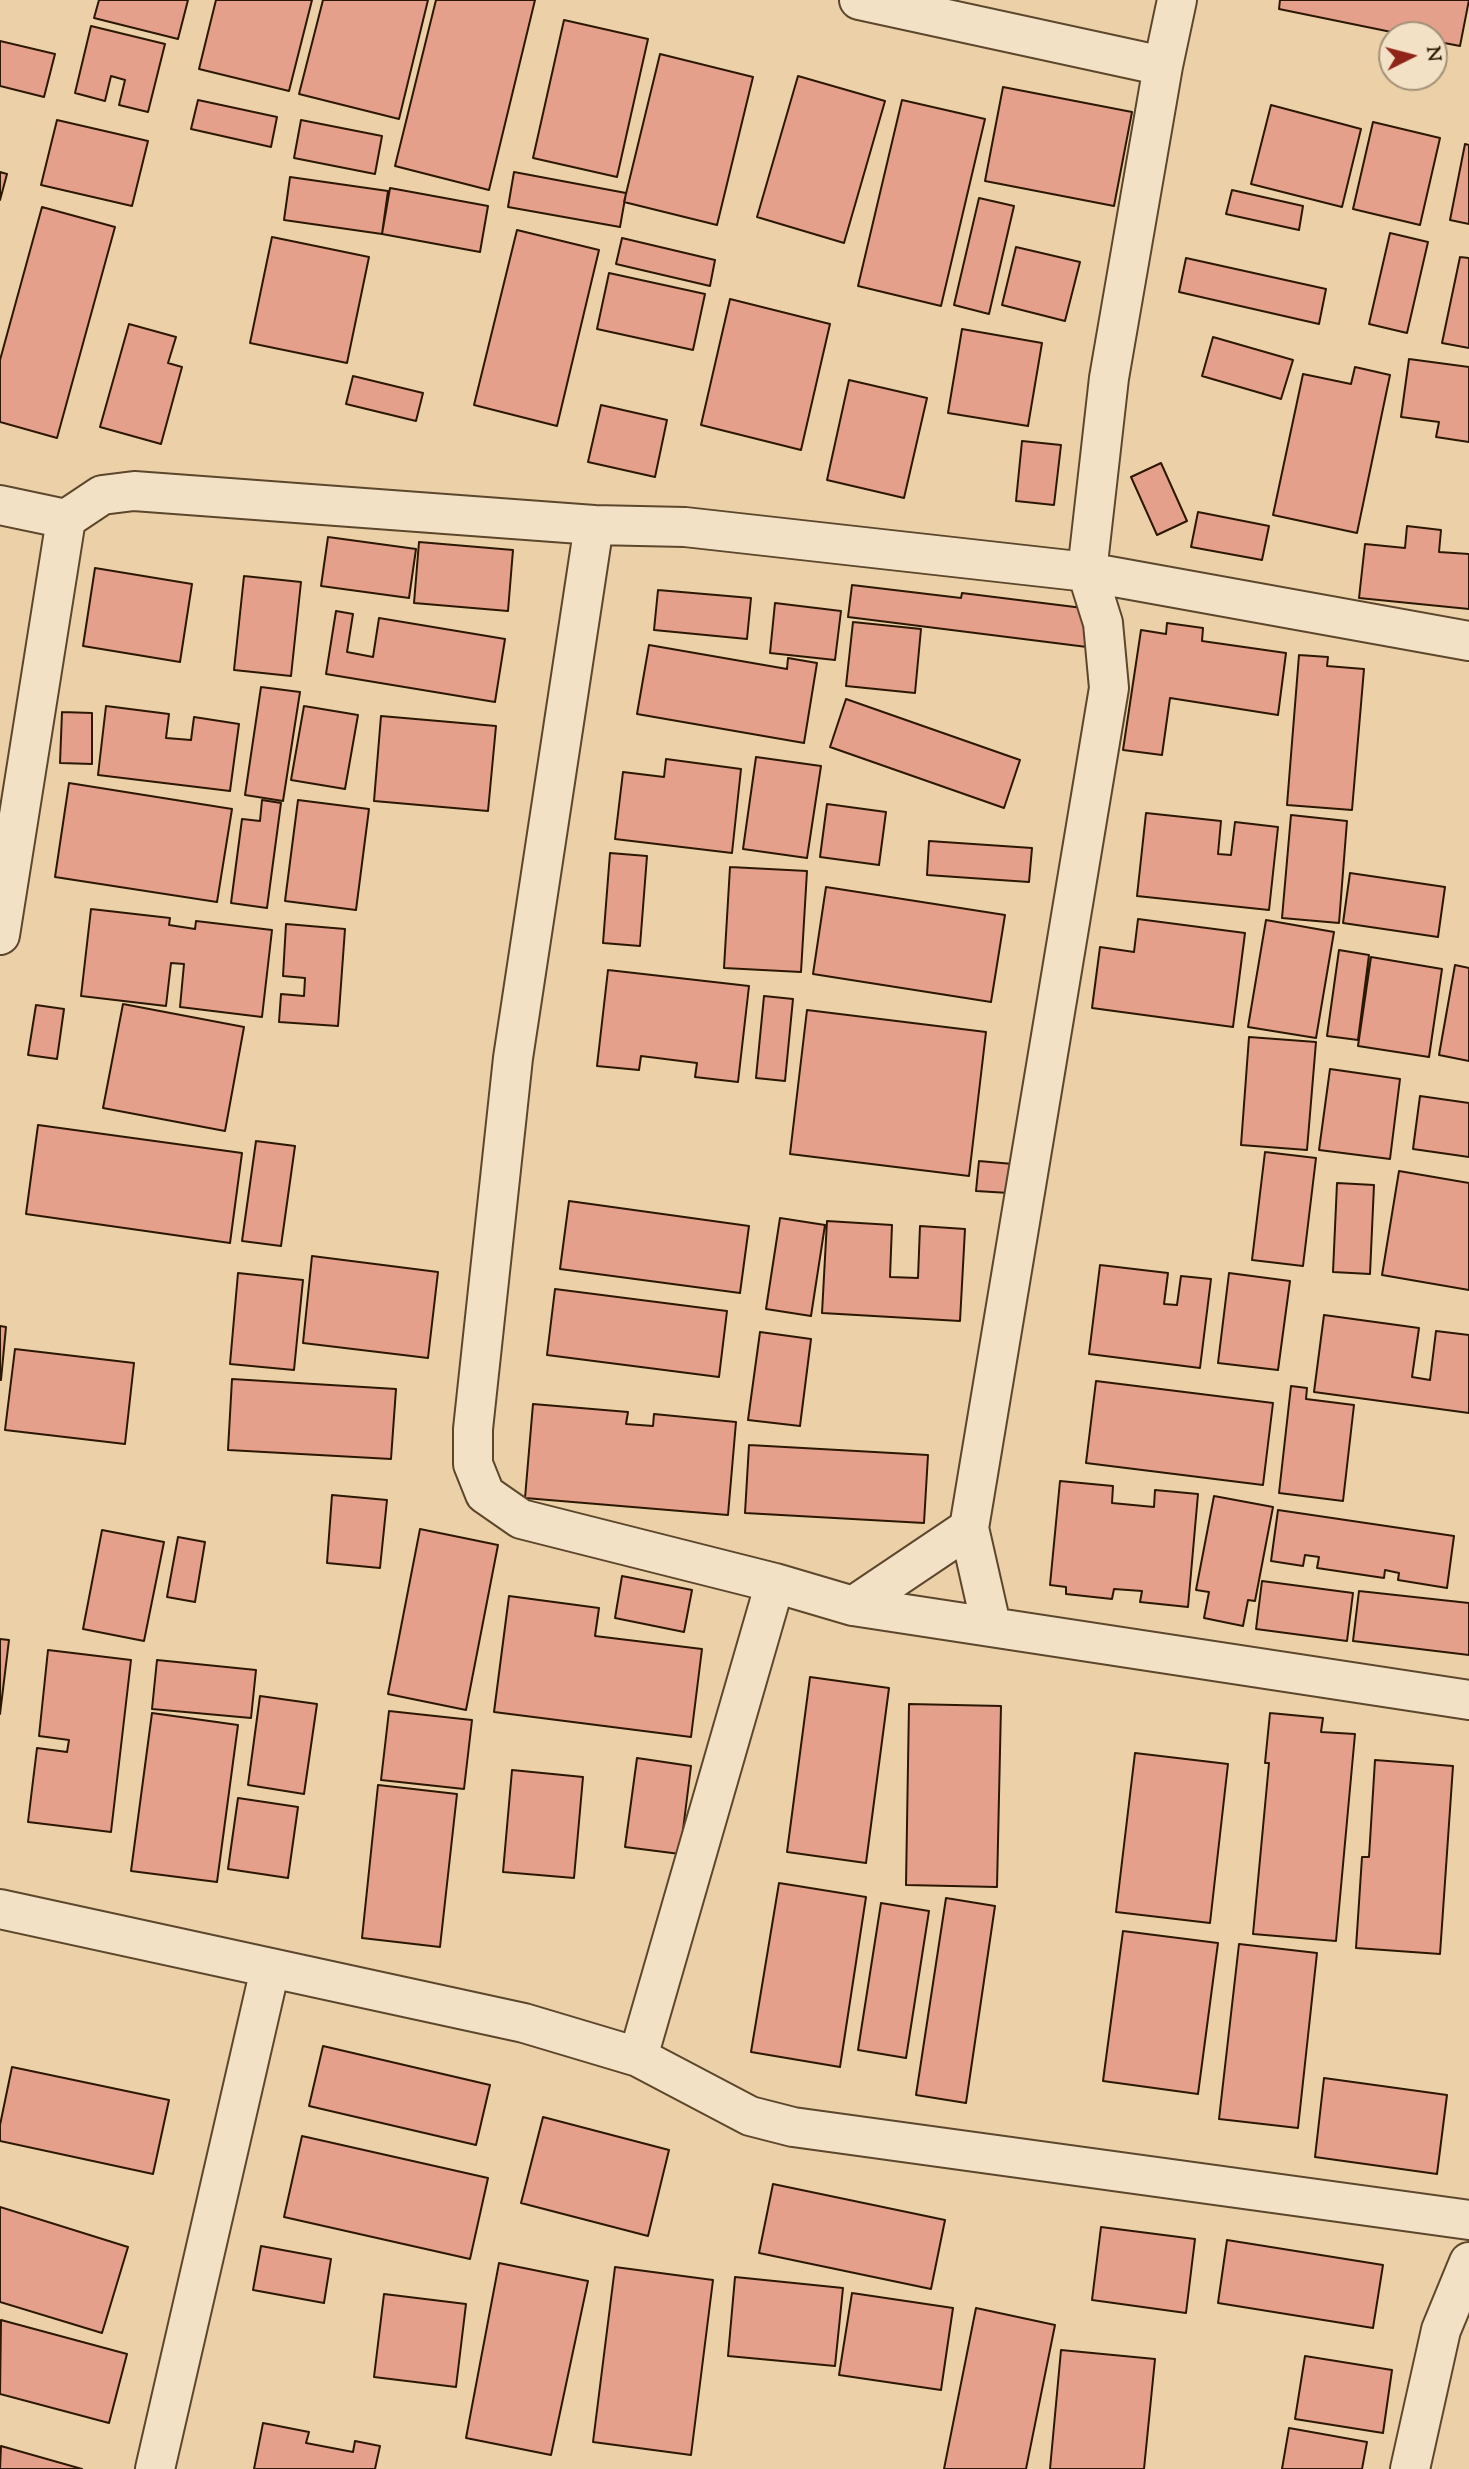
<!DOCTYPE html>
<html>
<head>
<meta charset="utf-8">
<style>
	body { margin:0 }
	#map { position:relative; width:1469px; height:2469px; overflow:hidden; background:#ecd1a8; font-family:"Sorts Mill Goudy",serif }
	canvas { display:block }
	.north { position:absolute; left:1378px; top:21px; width:70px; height:70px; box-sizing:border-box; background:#f3e1c6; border:2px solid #a39178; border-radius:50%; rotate:84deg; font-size:19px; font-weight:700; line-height:28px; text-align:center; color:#2c1802 }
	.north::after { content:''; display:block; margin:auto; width:24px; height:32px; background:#8f2418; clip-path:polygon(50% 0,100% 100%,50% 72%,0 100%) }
</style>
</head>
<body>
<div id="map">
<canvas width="1469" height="2469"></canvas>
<div class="north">N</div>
</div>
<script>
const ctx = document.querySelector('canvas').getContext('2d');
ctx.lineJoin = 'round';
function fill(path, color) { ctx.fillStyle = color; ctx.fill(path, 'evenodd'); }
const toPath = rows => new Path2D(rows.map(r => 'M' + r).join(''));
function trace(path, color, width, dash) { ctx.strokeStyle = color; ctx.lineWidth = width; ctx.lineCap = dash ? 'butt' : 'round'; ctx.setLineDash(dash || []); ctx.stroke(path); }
const building = toPath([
	[99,0,188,0,178,39,94,18,99,0],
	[216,0,312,0,289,91,199,69,216,0],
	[323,0,428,0,399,119,299,94,323,0],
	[436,0,535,0,489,190,395,166,436,0],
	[1280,0,1469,0,1460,46,1434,41,1434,35,1406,35,1279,9,1280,0],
	[564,20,648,39,617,177,533,158,564,20],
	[91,26,165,44,148,112,119,105,125,80,111,76,105,101,75,93,91,26],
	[0,41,55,54,44,97,0,86,0,41],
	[660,54,753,77,717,225,624,202,660,54],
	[798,76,885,101,844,243,757,217,798,76],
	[1003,87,1132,112,1114,206,985,181,1003,87],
	[198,100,277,117,271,147,191,129,198,100],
	[902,100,985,119,941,306,858,286,902,100],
	[1271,105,1361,129,1342,207,1251,184,1271,105],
	[57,120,148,141,132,206,41,185,57,120],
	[301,120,382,136,375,174,294,158,301,120],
	[1373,122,1440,138,1420,225,1353,209,1373,122],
	[1465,144,1469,145,1469,224,1450,220,1465,144],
	[0,172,7,174,0,200,0,172],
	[514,172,626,193,620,227,508,207,514,172],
	[290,177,388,191,382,234,284,220,290,177],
	[390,188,488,206,480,252,382,234,390,188],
	[1232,190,1303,206,1299,230,1226,214,1232,190],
	[979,198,1014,206,989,314,954,305,979,198],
	[42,207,115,227,57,438,0,422,0,360,42,207],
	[517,230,599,250,557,426,474,405,517,230],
	[1390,233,1428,242,1407,333,1369,324,1390,233],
	[272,237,369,257,347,363,250,343,272,237],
	[622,238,715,260,710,286,616,264,622,238],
	[1016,247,1080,262,1065,321,1002,305,1016,247],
	[1460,257,1469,258,1469,348,1442,343,1460,257],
	[1186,258,1326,289,1319,324,1179,292,1186,258],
	[609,273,705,294,693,350,597,329,609,273],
	[730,299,830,324,801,450,701,425,730,299],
	[129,324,176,337,168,363,182,367,161,444,100,427,129,324],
	[962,329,1042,343,1028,426,948,413,962,329],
	[1213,337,1293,360,1281,399,1202,376,1213,337],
	[1409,359,1469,367,1469,442,1436,437,1439,422,1401,417,1409,359],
	[1355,367,1390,375,1357,533,1273,515,1303,374,1351,384,1355,367],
	[353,376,423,393,416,421,346,404,353,376],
	[849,380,927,398,904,498,827,480,849,380],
	[601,405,667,420,655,477,588,462,601,405],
	[1022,441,1061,445,1054,505,1016,501,1022,441],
	[1161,463,1187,521,1157,535,1131,477,1161,463],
	[1198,512,1269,526,1262,560,1191,547,1198,512],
	[1407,526,1441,530,1439,552,1469,554,1469,609,1359,598,1365,544,1405,548,1407,526],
	[328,537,416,549,409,598,321,586,328,537],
	[419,542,513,550,508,611,414,603,419,542],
	[95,568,192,584,180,662,83,646,95,568],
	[244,576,301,582,291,676,234,670,244,576],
	[852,585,961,598,962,593,1091,609,1087,647,848,617,852,585],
	[658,590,751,598,747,639,654,630,658,590],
	[775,603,841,611,835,660,770,653,775,603],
	[336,611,353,614,347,652,373,657,379,618,505,639,495,702,326,674,336,611],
	[853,622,921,629,915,693,846,686,853,622],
	[1167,623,1203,628,1202,641,1286,653,1278,715,1170,698,1162,755,1123,750,1141,630,1166,634,1167,623],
	[649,645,787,669,788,658,817,663,804,743,637,714,649,645],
	[1299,655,1328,657,1327,666,1364,669,1352,810,1287,805,1299,655],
	[261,687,300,692,283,801,245,795,261,687],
	[846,699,1020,760,1004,808,830,747,846,699],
	[106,706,169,714,166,738,191,740,194,717,239,724,230,791,98,775,106,706],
	[304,706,358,715,345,789,291,780,304,706],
	[62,712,92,713,92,764,60,763,62,712],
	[381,716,496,726,488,811,374,801,381,716],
	[756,757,821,766,807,858,743,849,756,757],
	[666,759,741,769,732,853,615,839,623,772,664,777,666,759],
	[69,783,232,809,217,902,55,877,69,783],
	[262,800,281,803,267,908,231,903,242,819,260,821,262,800],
	[298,800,369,809,356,910,285,901,298,800],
	[827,804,886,812,879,865,820,857,827,804],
	[1146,813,1221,821,1218,854,1231,855,1235,822,1278,827,1269,910,1137,896,1146,813],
	[1291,815,1347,821,1339,923,1282,918,1291,815],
	[929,841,1032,848,1029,882,927,875,929,841],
	[610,853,647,856,640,946,603,943,610,853],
	[730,867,807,871,801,972,724,968,730,867],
	[1350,873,1445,887,1438,937,1343,923,1350,873],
	[826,887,1005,915,991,1002,813,974,826,887],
	[91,909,170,918,169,925,195,929,196,921,272,930,262,1017,180,1007,184,964,171,963,166,1006,81,996,91,909],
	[1138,919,1245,933,1233,1027,1092,1008,1100,947,1134,952,1138,919],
	[1266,920,1334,932,1316,1038,1248,1027,1266,920],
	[286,924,345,929,338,1026,279,1022,281,994,304,996,305,978,283,976,286,924],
	[1339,950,1369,955,1358,1040,1327,1036,1339,950],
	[1371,957,1442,969,1429,1057,1358,1046,1371,957],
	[1455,965,1469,968,1469,1061,1439,1055,1455,965],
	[608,970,749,986,738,1082,695,1077,697,1063,641,1056,639,1070,597,1066,608,970],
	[764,996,793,999,785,1081,756,1078,764,996],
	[123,1004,244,1027,225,1131,103,1108,123,1004],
	[36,1005,64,1009,57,1059,28,1055,36,1005],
	[807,1010,986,1032,969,1176,790,1154,807,1010],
	[1249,1037,1316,1042,1307,1150,1241,1145,1249,1037],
	[1330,1069,1400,1079,1390,1159,1319,1150,1330,1069],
	[1420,1096,1469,1103,1469,1157,1413,1149,1420,1096],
	[38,1125,242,1153,230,1243,26,1214,38,1125],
	[256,1141,295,1146,281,1246,242,1241,256,1141],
	[1265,1152,1316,1158,1303,1266,1252,1260,1265,1152],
	[979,1161,1013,1164,1009,1193,976,1191,979,1161],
	[1399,1171,1469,1183,1469,1290,1382,1275,1399,1171],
	[1337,1183,1374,1185,1370,1274,1333,1272,1337,1183],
	[569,1201,749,1226,740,1293,560,1269,569,1201],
	[780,1218,825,1225,811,1316,766,1309,780,1218],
	[827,1221,892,1225,890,1277,918,1278,920,1226,965,1229,960,1321,822,1313,827,1221],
	[312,1256,438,1272,428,1358,303,1343,312,1256],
	[1100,1265,1168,1273,1164,1304,1177,1305,1181,1276,1211,1279,1200,1368,1089,1354,1100,1265],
	[238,1273,303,1280,294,1370,230,1364,238,1273],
	[1229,1273,1290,1281,1278,1370,1218,1363,1229,1273],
	[555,1289,727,1311,719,1377,547,1355,555,1289],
	[1324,1315,1419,1328,1412,1377,1430,1380,1436,1331,1469,1335,1469,1413,1314,1392,1324,1315],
	[0,1326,6,1327,1,1380,0,1380,0,1326],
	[760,1332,811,1339,800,1426,748,1420,760,1332],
	[15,1349,134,1363,125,1444,5,1430,15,1349],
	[232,1379,396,1389,391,1459,228,1450,232,1379],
	[1096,1381,1273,1403,1263,1485,1086,1463,1096,1381],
	[1291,1386,1307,1388,1306,1399,1354,1405,1343,1501,1279,1493,1291,1386],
	[533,1404,628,1412,626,1424,653,1426,654,1414,736,1422,728,1515,525,1498,533,1404],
	[749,1445,928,1455,924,1523,745,1513,749,1445],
	[1060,1481,1113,1486,1112,1503,1154,1507,1155,1490,1198,1494,1188,1607,1140,1602,1142,1591,1114,1589,1112,1599,1066,1594,1066,1587,1050,1585,1060,1481],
	[332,1495,387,1500,380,1568,327,1563,332,1495],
	[1214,1496,1273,1507,1255,1601,1248,1600,1243,1626,1204,1618,1209,1592,1196,1590,1214,1496],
	[1278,1510,1454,1536,1447,1588,1398,1580,1399,1573,1385,1570,1384,1578,1317,1568,1319,1557,1305,1555,1303,1566,1271,1561,1278,1510],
	[420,1529,498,1545,466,1710,388,1694,420,1529],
	[102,1530,164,1542,144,1641,83,1629,102,1530],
	[178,1537,205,1542,195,1602,167,1597,178,1537],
	[622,1576,692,1590,684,1632,615,1618,622,1576],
	[1262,1581,1353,1593,1347,1641,1256,1629,1262,1581],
	[1359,1591,1469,1603,1469,1655,1353,1641,1359,1591],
	[509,1596,599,1608,595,1636,702,1649,691,1737,494,1712,509,1596],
	[0,1639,9,1640,0,1714,0,1639],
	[48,1650,131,1660,111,1832,28,1822,37,1748,67,1752,69,1740,39,1736,48,1650],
	[157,1660,256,1670,251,1718,152,1709,157,1660],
	[810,1677,889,1688,866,1863,787,1852,810,1677],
	[260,1696,317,1704,304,1794,248,1785,260,1696],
	[909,1704,1001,1706,997,1887,906,1885,909,1704],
	[389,1711,472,1720,464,1789,381,1780,389,1711],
	[152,1713,238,1725,217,1882,131,1871,152,1713],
	[1270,1713,1323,1718,1321,1732,1355,1734,1336,1941,1253,1934,1269,1763,1265,1763,1270,1713],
	[1135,1753,1228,1764,1210,1923,1116,1912,1135,1753],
	[637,1758,691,1766,680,1854,625,1847,637,1758],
	[1375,1760,1453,1766,1440,1954,1356,1948,1362,1857,1369,1857,1375,1760],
	[512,1770,583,1777,574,1878,503,1872,512,1770],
	[378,1785,457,1794,440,1947,362,1938,378,1785],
	[238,1798,298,1807,288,1878,228,1869,238,1798],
	[779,1883,866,1897,840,2067,751,2052,779,1883],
	[946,1898,995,1906,966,2103,916,2095,946,1898],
	[881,1903,929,1911,906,2058,858,2050,881,1903],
	[1123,1931,1218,1943,1198,2094,1103,2081,1123,1931],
	[1239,1944,1317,1953,1298,2128,1219,2119,1239,1944],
	[323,2046,490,2085,476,2145,309,2106,323,2046],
	[12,2067,169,2100,153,2174,0,2141,0,2125,12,2067],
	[1324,2078,1447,2095,1437,2174,1315,2157,1324,2078],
	[543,2117,669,2150,648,2236,521,2203,543,2117],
	[302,2136,488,2178,470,2259,284,2217,302,2136],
	[773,2184,945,2220,931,2289,759,2253,773,2184],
	[0,2207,128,2247,102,2333,0,2302,0,2207],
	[1101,2227,1195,2239,1186,2313,1092,2300,1101,2227],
	[1227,2240,1383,2265,1373,2328,1218,2303,1227,2240],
	[261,2246,331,2259,324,2303,253,2290,261,2246],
	[499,2263,588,2281,551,2455,466,2438,499,2263],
	[615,2267,713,2280,691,2455,593,2442,615,2267],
	[735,2277,843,2288,835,2366,728,2356,735,2277],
	[852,2293,953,2308,941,2390,839,2375,852,2293],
	[384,2294,466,2304,456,2387,374,2377,384,2294],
	[976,2308,1055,2325,1026,2469,944,2469,976,2308],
	[1,2320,127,2354,109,2423,0,2394,1,2320],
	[1061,2350,1155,2359,1144,2469,1050,2469,1061,2350],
	[1305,2356,1392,2370,1383,2433,1295,2419,1305,2356],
	[263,2423,309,2432,306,2443,353,2452,355,2441,380,2446,375,2469,254,2469,263,2423],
	[1289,2428,1367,2442,1362,2469,1282,2469,1289,2428],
	[1,2446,82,2469,0,2469,1,2446]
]);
fill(building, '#e4a08b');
trace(building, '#2c1802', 2);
const minor = toPath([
	[859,0,1163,66],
	[0,505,66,519,0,935],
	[66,519,102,495,134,491,594,525,513,1058,473,1429,473,1464,485,1494,521,1519,775,1583,853,1606,1469,1700],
	[594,525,685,527,1087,572,1469,641],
	[853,1606,969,1528],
	[991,1625,969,1528,1109,688,1103,623,1087,572,1109,378,1163,66,1177,0],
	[0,1909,524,2023,638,2057,750,2116,793,2127,1469,2220],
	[638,2057,775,1583],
	[155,2469,270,1969],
	[1410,2469,1441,2330,1469,2262]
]);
trace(minor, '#5c462c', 42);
trace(minor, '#f3e1c6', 38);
</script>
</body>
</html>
